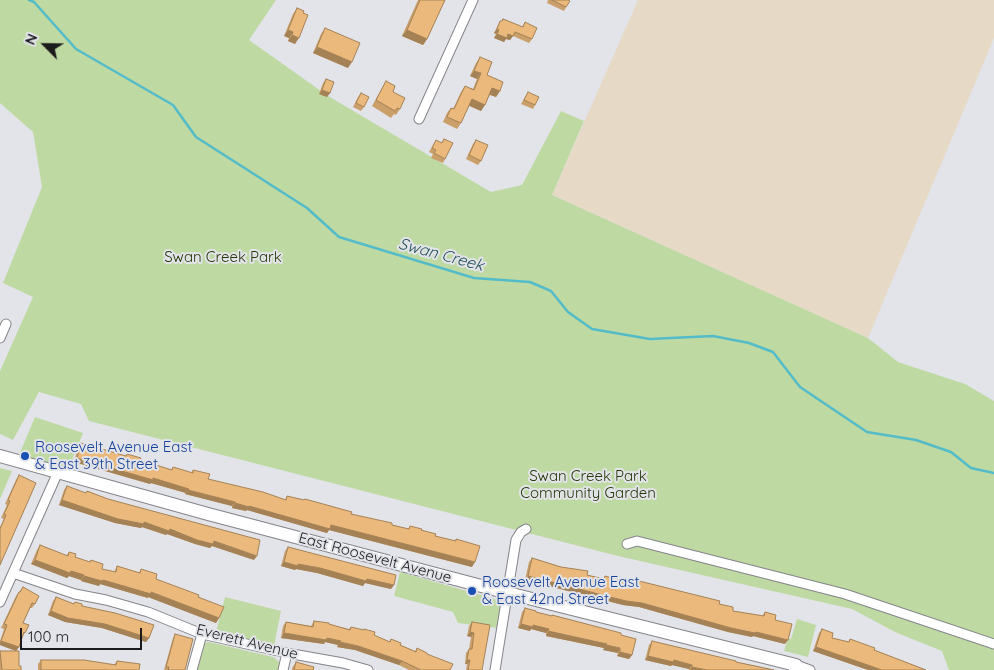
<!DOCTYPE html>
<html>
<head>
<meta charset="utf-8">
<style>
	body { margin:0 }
	#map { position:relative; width:994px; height:670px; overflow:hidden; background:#e3e4ea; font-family:Quicksand,sans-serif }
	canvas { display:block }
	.north { position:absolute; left:20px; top:20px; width:50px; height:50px; -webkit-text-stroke:4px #e3e4ea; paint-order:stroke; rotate:293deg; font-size:14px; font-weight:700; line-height:20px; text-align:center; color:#1b1b1d }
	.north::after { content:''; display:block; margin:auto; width:18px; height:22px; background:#1b1b1d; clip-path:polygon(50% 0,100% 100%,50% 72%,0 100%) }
	.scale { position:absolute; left:20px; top:628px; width:122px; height:22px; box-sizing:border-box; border:2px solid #1b1b1d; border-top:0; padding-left:6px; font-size:15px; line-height:18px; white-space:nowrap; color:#1b1b1d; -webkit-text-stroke:4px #e3e4ea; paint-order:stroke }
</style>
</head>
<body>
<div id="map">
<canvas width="994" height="670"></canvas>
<div class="north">N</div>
<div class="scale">100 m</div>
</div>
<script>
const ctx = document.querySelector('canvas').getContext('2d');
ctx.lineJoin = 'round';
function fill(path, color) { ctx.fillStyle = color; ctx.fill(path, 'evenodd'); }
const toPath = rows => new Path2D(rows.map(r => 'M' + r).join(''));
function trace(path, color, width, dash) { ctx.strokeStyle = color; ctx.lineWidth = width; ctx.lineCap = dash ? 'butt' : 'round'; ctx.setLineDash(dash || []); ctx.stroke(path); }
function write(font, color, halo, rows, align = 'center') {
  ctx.font = font + ' Quicksand,sans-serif'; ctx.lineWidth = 4; ctx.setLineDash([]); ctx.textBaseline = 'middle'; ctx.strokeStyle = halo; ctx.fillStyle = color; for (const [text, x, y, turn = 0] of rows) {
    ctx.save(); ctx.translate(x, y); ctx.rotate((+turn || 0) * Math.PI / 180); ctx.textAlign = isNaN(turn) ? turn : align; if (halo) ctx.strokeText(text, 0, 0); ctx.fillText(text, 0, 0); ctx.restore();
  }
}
fill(toPath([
	[638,0,994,0,994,38,868,338,552,195]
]), '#e6d9c5');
fill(toPath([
	[0,0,276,0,249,40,328,96,491,192,522,185,561,111,584,121,552,195,868,338,898,362,965,384,994,401,994,670,949,670,942,651,895,632,852,609,618,556,89,421,81,404,39,392,13,440,0,434,0,371,33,297,3,283,42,187,33,132,0,103],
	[35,417,83,433,68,470,19,455],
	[0,468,12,471,0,499],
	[400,572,495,599,499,602,501,611,497,628,458,623,453,612,394,596],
	[225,597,281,611,274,646,216,632],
	[797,619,816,625,808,657,784,651,788,638,791,639],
	[209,642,273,657,279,662,278,670,195,670,204,643]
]), '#bfd9a3');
trace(toPath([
	[29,0,34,2,76,49,173,105,196,137,307,208,339,237,474,278,530,282,551,291,568,312,592,329,650,339,713,336,749,343,773,352,800,387,867,432,916,440,951,452,971,468,994,473]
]), '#53bcc8', 2.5);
const street = toPath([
	[419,119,473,0],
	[0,338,6,324],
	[627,544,637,541,845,594,994,644],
	[13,573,75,594,106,600,148,612,202,634,287,653,343,663,368,670],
	[0,602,58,472],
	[796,665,810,670],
	[192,670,202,634],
	[283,670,287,653],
	[495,670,516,540,521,532,526,529]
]);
const secondary = toPath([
	[0,456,208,514,508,593,796,665,795,670]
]);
trace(street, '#84848a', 11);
trace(secondary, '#84848a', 14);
trace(street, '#fff', 9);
trace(secondary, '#fff', 12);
fill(toPath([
	[418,0,445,0,427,39,423,45,402,36],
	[548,0,568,0,566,7,564,11,547,3],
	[297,8,295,44,288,41,289,38,284,36,293,14],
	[503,19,522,27,525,22,532,39,529,43,513,36,510,40,506,39,504,42,494,38,496,34,494,33,500,21,502,21],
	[325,28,348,68,313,53,321,34],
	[480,57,487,75,500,91,496,97,490,95,481,111,469,106,461,123,457,129,443,122,447,113,451,108,453,109,461,92,465,86,473,89,477,79,470,76,476,63],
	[326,79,330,93,327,97,319,94,323,83],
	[386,81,393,92,400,109,396,115,394,114,391,118,372,106,382,88],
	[528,92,535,105,533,109,521,104],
	[361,93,364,107,361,111,353,107,358,97],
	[444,139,445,159,443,163,431,158,433,154,429,152,436,140,441,143],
	[476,140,481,161,478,165,466,159,473,144],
	[81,443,125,456,127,454,140,460,171,470,173,467,191,473,193,470,208,479,285,500,287,496,304,500,305,499,351,514,408,529,410,526,435,536,455,541,456,539,472,567,329,530,327,533,247,510,246,511,232,508,232,506,185,494,186,493,151,483,150,484,74,462,78,447],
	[19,475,0,565,0,527,4,519,1,518,7,505,5,504,16,480],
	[67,486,85,493,87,491,254,560,212,546,210,548,195,544,167,534,166,535,142,527,141,528,115,523,59,505,64,490],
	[40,545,66,556,69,552,75,557,89,562,91,560,102,569,114,572,117,566,139,573,141,569,156,579,198,597,219,618,216,623,148,597,148,598,100,584,99,586,81,581,81,580,69,576,67,578,31,564,37,550],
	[288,547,394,585,391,589,365,583,363,586,317,573,296,569,295,570,281,566,285,551],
	[532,558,587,575,603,579,605,576,632,584,635,580,719,604,733,611,762,616,765,612,775,620,785,644,753,636,752,637,728,632,639,607,623,605,525,580,529,562],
	[23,587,35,604,32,608,30,608,23,623,25,633,22,637,19,647,16,651,0,645,0,641,4,629,1,628,16,596],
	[56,597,73,604,75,602,149,638,146,642,102,628,65,622,48,615,53,601],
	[525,608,536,612,552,616,552,615,621,635,632,655,629,659,617,656,618,653,603,650,604,648,546,636,546,633,531,629,530,631,518,628,522,612],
	[314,621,349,629,351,627,389,642,391,639,400,645,415,651,417,648,450,670,409,670,399,665,355,650,337,647,338,645,325,642,324,644,281,638,283,626,286,622,311,626],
	[472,622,482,670,466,670,467,664,465,664,466,653,469,649,471,637,467,636,469,626],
	[822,629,832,638,848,642,850,639,874,650,926,670,868,670,813,651,819,633],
	[175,634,185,670,164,670,173,638],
	[652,641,736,662,774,670,689,670,689,669,672,665,671,666,645,660,649,645],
	[0,651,19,666,21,670,0,670],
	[41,660,114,665,117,661,139,670,38,670,38,664],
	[296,662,313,670,292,670,292,668]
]), '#ca9f6a');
fill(toPath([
	[497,29,499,30,496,34,494,33],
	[288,30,293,32,289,38,284,36],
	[407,30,427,39,423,45,402,36],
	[497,34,508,34,513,36,510,40,506,39,504,42,494,38],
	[292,35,299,38,295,44,288,41],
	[317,47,352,62,348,68,313,53],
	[474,71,481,73,477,79,470,76],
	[492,88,500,91,496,97,488,94],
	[322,90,330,93,327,97,319,94],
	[472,99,485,105,481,111,468,105],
	[77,458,153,478,189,489,186,493,151,483,150,484,74,462],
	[188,490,235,502,232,506,185,494],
	[62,500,214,541,257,556,254,560,212,546,210,548,195,544,167,534,166,535,142,527,141,528,115,523,59,505],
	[235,503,249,506,331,525,475,562,472,567,329,530,327,533,247,510,246,511,232,508],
	[35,560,71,571,84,575,81,580,69,576,67,578,31,564],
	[284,562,320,568,394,585,391,589,365,583,363,586,317,573,296,569,295,570,281,566],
	[84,576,103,580,151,592,219,618,216,623,148,597,148,598,100,584,99,586,81,581],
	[528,576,642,603,788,640,785,644,753,636,752,637,728,632,639,607,623,605,525,580],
	[51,611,105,624,149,638,146,642,102,628,65,622,48,615],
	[521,624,533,625,549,629,546,633,531,629,530,631,518,628],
	[548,631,607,644,604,648,546,636],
	[470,632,474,633,471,637,467,636],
	[284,633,327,638,341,641,338,645,325,642,324,644,281,638],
	[1,641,19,647,16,651,0,645,0,643],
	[340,642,358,646,402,661,399,665,355,650,337,647],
	[606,645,620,648,618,653,603,650],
	[816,647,868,665,882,670,868,670,813,651],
	[620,652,632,655,629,659,617,656],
	[648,656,674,660,692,665,689,669,672,665,671,666,645,660],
	[467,660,470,660,467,664,465,664],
	[692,667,707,670,690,670]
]), '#a48256');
const building = toPath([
	[420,0,445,0,427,39,407,30,420,0],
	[552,0,568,0,570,1,566,7,552,0],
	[297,8,304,11,303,13,308,15,299,38,292,35,293,32,288,30,297,8],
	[503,19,523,27,525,22,537,28,532,39,515,32,513,36,508,34,507,38,497,34,499,30,497,29,500,21,502,21,503,19],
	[325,28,360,43,352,62,317,47,325,28],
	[480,57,492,62,487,75,503,82,500,91,492,88,485,105,472,99,461,123,447,117,451,108,454,109,465,86,474,90,481,73,474,71,480,57],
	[326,79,334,82,330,93,322,90,326,79],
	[386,81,395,86,393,92,405,98,400,109,397,108,395,111,376,100,386,81],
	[528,92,539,97,535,105,524,100,528,92],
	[361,93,369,97,364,107,356,103,361,93],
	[444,139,453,143,445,159,434,153,436,150,432,148,436,140,442,143,444,139],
	[476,140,488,145,481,161,469,155,476,140],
	[81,443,126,456,127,454,141,458,140,460,172,470,173,467,193,473,193,470,210,474,208,479,263,492,286,500,287,496,304,500,305,499,352,512,351,514,392,523,392,525,409,529,410,526,422,529,421,530,436,534,435,536,456,541,456,539,480,546,475,562,331,525,330,529,249,506,249,507,235,503,235,502,188,490,189,489,153,478,153,480,77,458,81,443],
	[19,475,36,483,0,565,0,529,6,515,4,514,10,501,8,500,19,475],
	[67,486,86,493,87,491,108,499,260,540,257,556,214,541,213,544,197,540,170,529,169,531,144,522,144,524,118,519,62,500,67,486],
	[40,545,68,556,69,552,76,554,75,557,90,562,91,560,103,564,102,569,116,572,117,566,140,573,141,569,157,574,156,579,199,595,198,597,224,607,219,618,151,592,151,594,103,580,102,581,84,576,84,575,71,571,70,573,35,560,40,545],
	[288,547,396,575,394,585,367,579,366,581,320,568,298,564,298,566,284,562,288,547],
	[532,558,561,567,588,571,587,575,604,579,605,576,634,584,635,580,720,601,719,604,733,607,733,611,764,616,765,612,776,615,775,620,792,624,788,640,756,632,755,633,731,628,642,603,626,601,528,576,532,558],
	[23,587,39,596,35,604,32,603,23,623,29,625,25,633,24,632,19,647,1,641,7,625,4,624,19,592,20,592,23,587],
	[56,597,74,604,75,602,82,604,82,606,115,613,154,625,149,638,105,624,68,618,51,611,56,597],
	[525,608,536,611,536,612,552,616,552,615,621,633,621,635,636,639,632,655,620,652,620,648,606,645,607,644,548,631,549,629,533,625,533,627,521,624,525,608],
	[314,621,329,623,329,624,350,630,351,627,364,630,364,629,375,632,374,635,390,642,391,639,401,643,400,645,416,652,417,648,427,653,427,654,453,664,450,670,421,670,402,661,358,646,340,642,341,641,327,638,326,640,284,633,286,622,313,627,314,621],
	[472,622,490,625,482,670,468,670,470,660,467,660,469,649,472,649,474,633,470,632,472,622],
	[822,629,833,633,832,638,849,642,850,639,875,648,874,650,926,670,882,670,816,647,822,629],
	[175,634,193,639,185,670,168,670,169,667,166,667,175,634],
	[652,641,736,661,736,662,774,670,707,670,692,667,692,665,674,660,673,662,648,656,652,641],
	[0,651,19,651,19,666,21,666,21,670,2,670,0,651],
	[41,660,84,660,116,665,117,661,140,664,139,670,41,670,41,660],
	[296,662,314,667,313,670,294,670,296,662]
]);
fill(building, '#ebb97b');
trace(building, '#a48256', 1);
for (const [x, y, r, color] of [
	[25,456,5,"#1a4fb4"],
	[472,591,5,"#1a4fb4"]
]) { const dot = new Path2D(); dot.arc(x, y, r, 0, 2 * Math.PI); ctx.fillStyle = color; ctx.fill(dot); trace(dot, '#e3e4ea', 2); }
write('15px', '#243705', '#e3e4ea', [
	["Swan Creek Park",223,257],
	["Swan Creek Park",588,476],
	["Community Garden",588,493]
]);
write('15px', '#164399', '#e3e4ea', [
	["Roosevelt Avenue East",35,447],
	["& East 39th Street",35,464],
	["Roosevelt Avenue East",482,582],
	["& East 42nd Street",482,599]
], 'left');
write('15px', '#1b1b1d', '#e3e4ea', [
	["East Roosevelt Avenue",375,558,15],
	["Everett Avenue",247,642,14]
]);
write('italic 16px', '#235257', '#e3e4ea', [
	["Swan Creek",441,255,15]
]);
</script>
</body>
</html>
